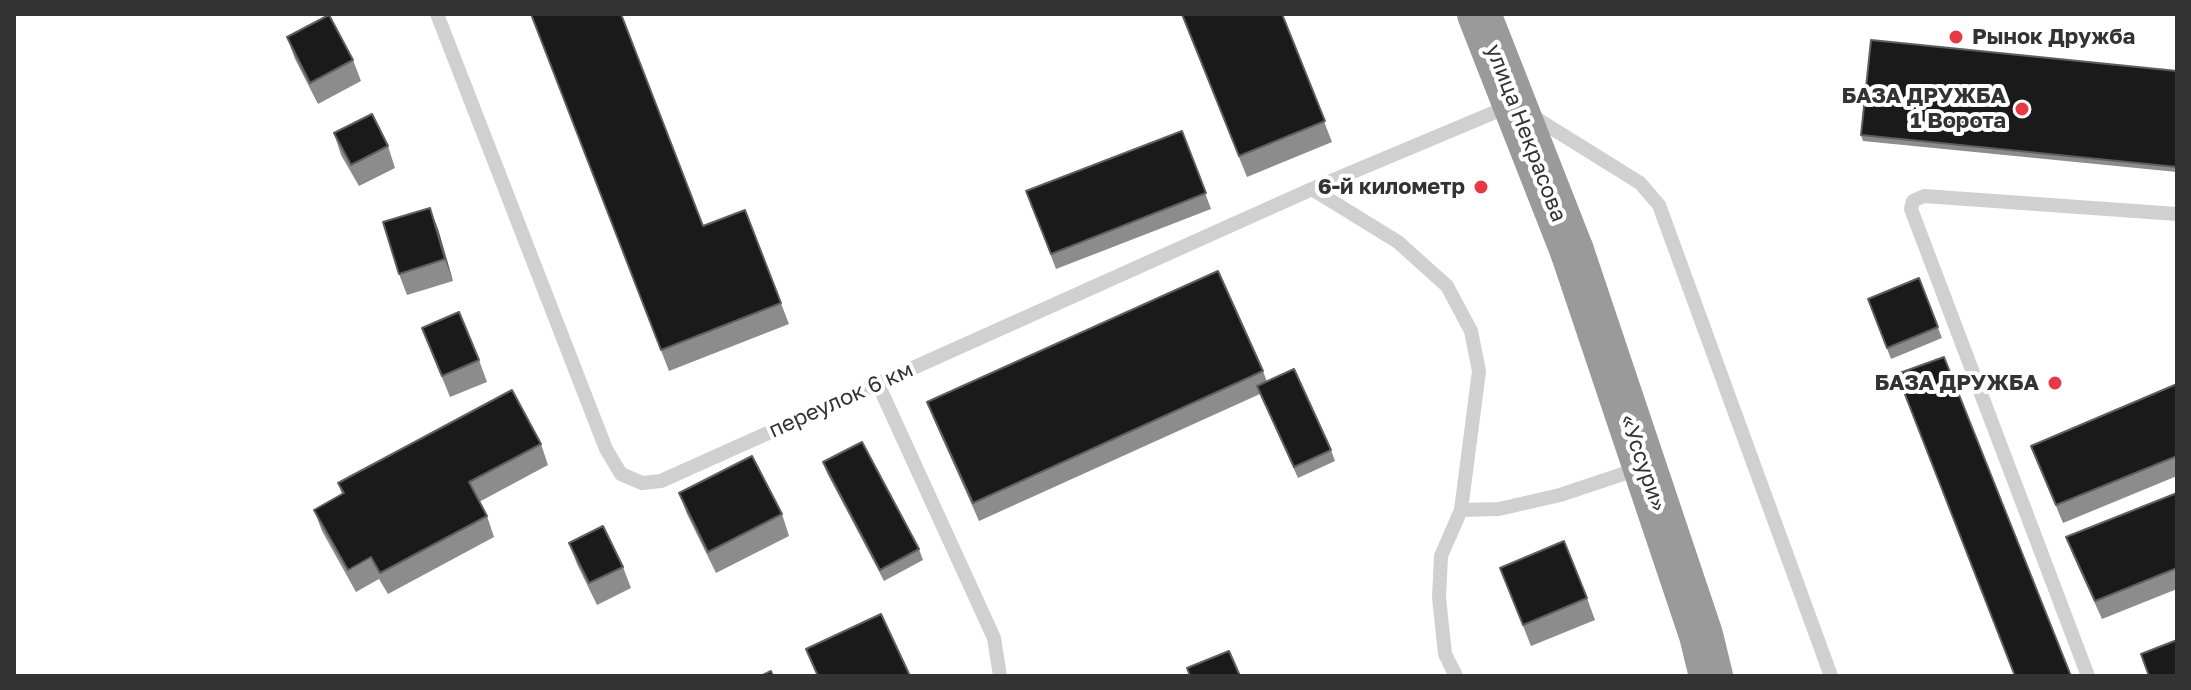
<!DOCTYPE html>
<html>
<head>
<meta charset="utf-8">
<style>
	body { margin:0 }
	#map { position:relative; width:2191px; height:690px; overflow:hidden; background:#fff; font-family:"Golos Text",sans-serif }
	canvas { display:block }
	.frame { position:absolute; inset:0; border:16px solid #333; pointer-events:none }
</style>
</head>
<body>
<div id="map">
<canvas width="2191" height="690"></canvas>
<div class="frame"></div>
</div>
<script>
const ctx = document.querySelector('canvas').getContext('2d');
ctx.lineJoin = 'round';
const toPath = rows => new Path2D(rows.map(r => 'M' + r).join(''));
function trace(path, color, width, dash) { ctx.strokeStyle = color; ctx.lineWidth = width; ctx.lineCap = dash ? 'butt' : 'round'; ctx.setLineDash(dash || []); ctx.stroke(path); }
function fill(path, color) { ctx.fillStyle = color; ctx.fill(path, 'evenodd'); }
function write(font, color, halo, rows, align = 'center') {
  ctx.font = font + ' "Golos Text",sans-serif'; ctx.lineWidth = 8; ctx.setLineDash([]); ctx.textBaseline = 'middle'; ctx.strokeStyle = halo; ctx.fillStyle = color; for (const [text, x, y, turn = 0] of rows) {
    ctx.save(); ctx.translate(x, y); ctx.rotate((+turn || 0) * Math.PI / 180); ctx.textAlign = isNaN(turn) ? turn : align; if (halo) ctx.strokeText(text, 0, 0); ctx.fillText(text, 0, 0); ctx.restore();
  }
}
trace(toPath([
	[437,14,606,449,621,474,642,483,661,481,1312,189,1512,105],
	[1529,114,1640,183,1659,205,1831,676],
	[1312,189,1398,242,1447,286,1471,331,1479,371,1461,510],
	[878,384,994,638,1000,676],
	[1456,676,1445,654,1439,598,1441,556,1461,510,1499,509,1560,495,1641,468],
	[2088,676,1911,209,1913,201,1924,196,2177,214]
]), '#d0d0d0', 14);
trace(toPath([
	[1479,14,1572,251]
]), '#9a9a9a', 44);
trace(toPath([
	[1572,251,1701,635,1711,676]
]), '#9a9a9a', 44);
fill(toPath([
	[531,14,703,226,745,210,789,324,669,371],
	[1181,14,1282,14,1332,142,1247,177],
	[287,37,353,60,361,81,318,104,295,59],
	[2177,71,2177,172,1863,141,1861,135],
	[1182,131,1211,209,1056,269,1026,191],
	[334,133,388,146,395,168,359,186,341,155],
	[438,229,453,281,407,295,399,274],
	[1919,278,1942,338,1891,359,1868,299],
	[422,328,479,360,487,382,450,397],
	[1263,371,1267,382,1331,450,1335,461,1298,478,1260,394,979,521,934,420,927,402],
	[2177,384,2177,476,2063,523,2031,446],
	[541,444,548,465,479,502,487,516,494,537,388,594,379,579,356,592,322,531,314,510,342,494,338,483],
	[823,462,919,549,923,560,884,581,827,473],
	[679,493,782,514,789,536,716,573,687,514],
	[2177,493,2177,589,2102,619,2073,555,2066,537],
	[569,543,623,567,631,588,597,605,577,564],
	[1500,568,1587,598,1595,620,1531,646]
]), '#8c8c8c');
fill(toPath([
	[430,208,438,229,453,281,445,259]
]), '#5f5f5f');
const building = toPath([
	[531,14,621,14,703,226,745,210,781,303,661,350,531,14],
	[1182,14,1282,14,1325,121,1239,156,1182,14],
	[329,15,353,60,310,83,287,37,329,15],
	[1871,40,2177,71,2177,167,1861,135,1871,40],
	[372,114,388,146,351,165,334,133,372,114],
	[1182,131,1206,193,1051,254,1026,191,1182,131],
	[430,208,445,259,399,274,383,222,430,208],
	[1218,271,1263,371,973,503,927,402,1218,271],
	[1919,278,1938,327,1887,348,1868,299,1919,278],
	[459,312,479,360,442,376,422,328,459,312],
	[1944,357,2071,676,2015,676,1897,374,1944,357],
	[1294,369,1331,450,1294,467,1257,386,1294,369],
	[2177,384,2177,456,2056,505,2031,446,2177,384],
	[512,390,541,444,469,482,487,516,380,573,371,557,348,570,314,510,344,493,338,483,512,390],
	[862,442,919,549,880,570,823,462,862,442],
	[752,456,782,514,708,552,679,493,752,456],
	[2177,493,2177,568,2095,601,2066,537,2177,493],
	[603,526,623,567,589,583,569,543,603,526],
	[1564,541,1587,598,1523,625,1500,568,1564,541],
	[881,614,910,676,818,676,806,649,881,614],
	[2177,640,2177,676,2149,676,2141,654,2177,640],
	[1229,651,1240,676,1190,676,1187,668,1229,651],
	[771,671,773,676,761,676,771,671]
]);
fill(building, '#1a1a1a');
trace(building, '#5f5f5f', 2);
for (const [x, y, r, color] of [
	[1956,37,8,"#e63946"],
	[2022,109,8,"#e63946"],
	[1481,187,8,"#e63946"],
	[2055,383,8,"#e63946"]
]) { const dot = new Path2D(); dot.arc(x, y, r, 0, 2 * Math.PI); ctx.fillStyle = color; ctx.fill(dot); trace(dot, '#fff', 3); }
write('bold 22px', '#333', '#fff', [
	["Рынок Дружба",1972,37,"left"],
	["БАЗА ДРУЖБА",2006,96],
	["1 Ворота",2006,121],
	["6-й километр",1465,187],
	["БАЗА ДРУЖБА",2039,383]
], 'right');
write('22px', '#333', '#fff', [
	["улица Некрасова",1526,133,69],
	["переулок 6 км",841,400,-24],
	["«Уссури»",1643,463,71]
]);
</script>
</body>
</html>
